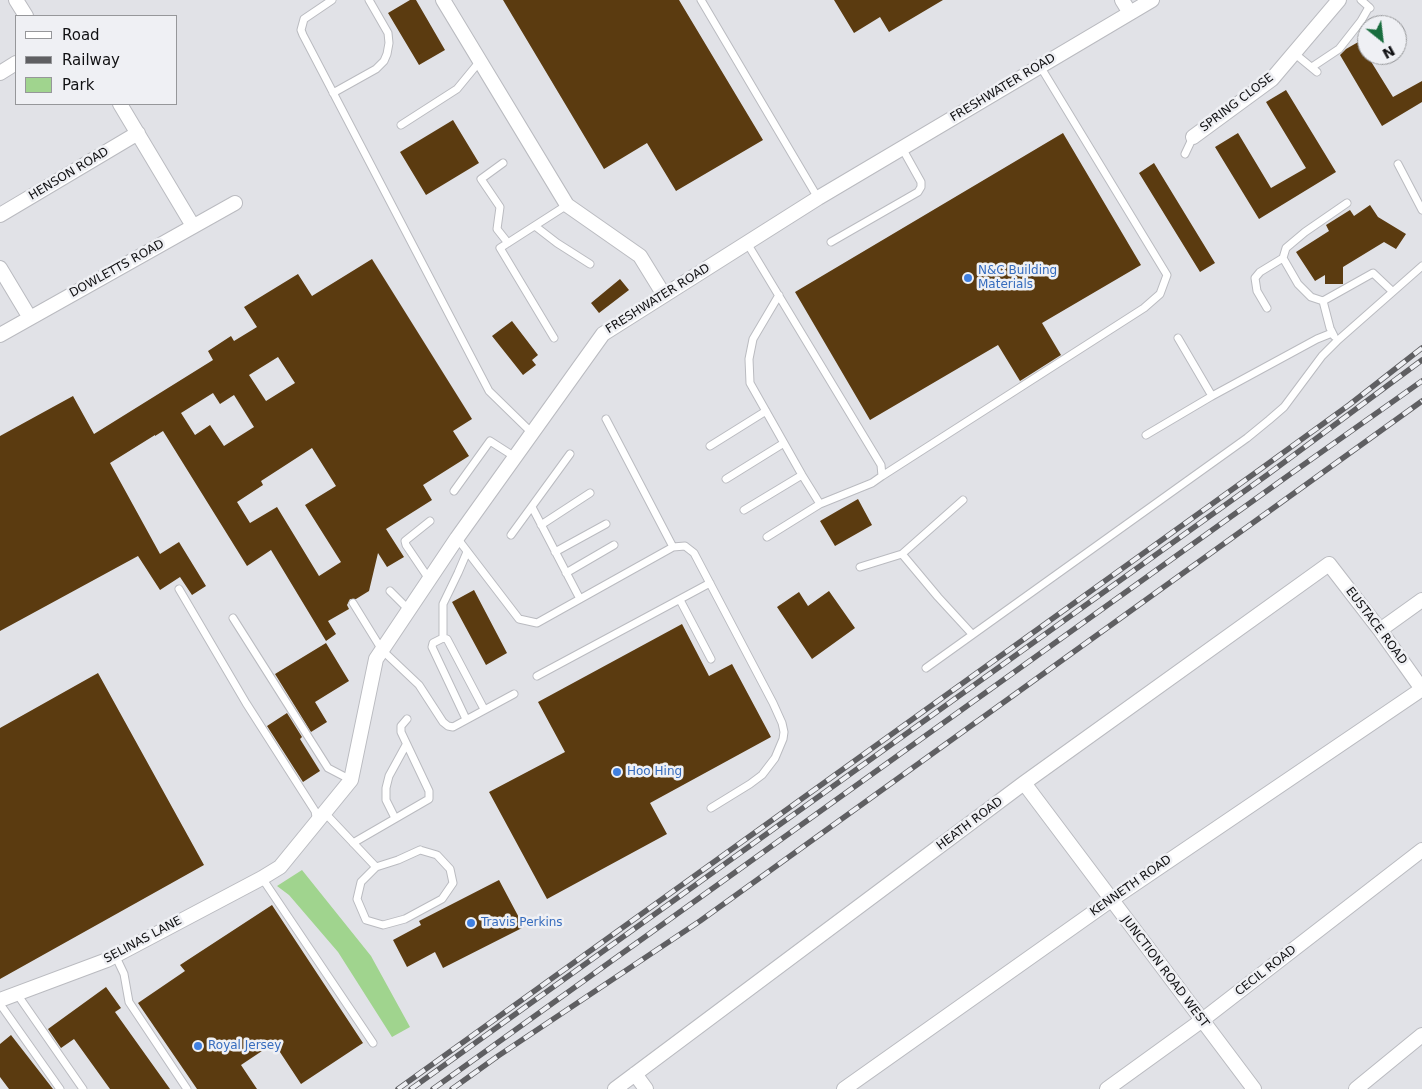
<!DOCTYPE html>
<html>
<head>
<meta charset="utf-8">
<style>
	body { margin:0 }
	#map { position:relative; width:1422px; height:1089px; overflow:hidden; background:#e1e2e7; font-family:"DejaVu Sans",sans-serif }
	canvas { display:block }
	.legend { position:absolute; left:15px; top:15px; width:162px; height:90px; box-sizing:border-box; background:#eff0f4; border:1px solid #96979a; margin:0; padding:6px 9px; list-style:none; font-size:15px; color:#111113 }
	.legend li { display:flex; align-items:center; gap:10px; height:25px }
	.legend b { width:25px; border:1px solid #96979a }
	.north { position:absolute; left:1357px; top:15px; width:50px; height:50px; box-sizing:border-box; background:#eff0f4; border:1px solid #96979a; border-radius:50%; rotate:151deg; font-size:14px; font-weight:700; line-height:20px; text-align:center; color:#111113 }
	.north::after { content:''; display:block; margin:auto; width:18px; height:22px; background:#196d3e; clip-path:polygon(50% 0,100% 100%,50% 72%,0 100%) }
</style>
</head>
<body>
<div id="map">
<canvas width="1422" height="1089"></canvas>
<ul class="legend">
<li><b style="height:6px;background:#fff"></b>Road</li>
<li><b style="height:6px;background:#5f5f62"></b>Railway</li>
<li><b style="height:14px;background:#a0d48e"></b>Park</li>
</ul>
<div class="north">N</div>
</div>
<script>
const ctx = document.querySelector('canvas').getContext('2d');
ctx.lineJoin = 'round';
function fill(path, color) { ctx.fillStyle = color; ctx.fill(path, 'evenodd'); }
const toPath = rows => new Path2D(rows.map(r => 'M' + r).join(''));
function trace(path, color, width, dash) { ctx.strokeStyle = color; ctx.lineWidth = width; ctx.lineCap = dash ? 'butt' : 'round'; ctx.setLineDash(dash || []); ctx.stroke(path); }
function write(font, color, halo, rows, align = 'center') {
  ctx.font = font + ' "DejaVu Sans",sans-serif'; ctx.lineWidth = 5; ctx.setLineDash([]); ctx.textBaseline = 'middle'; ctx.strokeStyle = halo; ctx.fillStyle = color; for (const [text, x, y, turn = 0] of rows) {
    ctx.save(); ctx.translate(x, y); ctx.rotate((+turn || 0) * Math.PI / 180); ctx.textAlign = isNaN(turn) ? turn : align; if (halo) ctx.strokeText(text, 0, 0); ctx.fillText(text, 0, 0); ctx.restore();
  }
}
fill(toPath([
	[302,870,371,956,410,1027,392,1037,338,952,289,895,277,886]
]), '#a0d48e');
fill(toPath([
	[410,0,416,0,445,50,419,65,388,13],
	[503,0,679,0,763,140,676,191,647,143,604,169],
	[834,0,943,0,889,32,880,17,854,33],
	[1360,41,1367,55,1393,97,1422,81,1422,102,1382,126,1340,55,1346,49],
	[1286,90,1336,172,1259,219,1215,147,1238,133,1271,188,1306,168,1266,102],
	[453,120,479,163,426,195,400,152],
	[1063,133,1141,265,1042,323,1061,355,1020,381,998,345,870,420,795,292],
	[1154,163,1215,263,1200,272,1139,173],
	[1370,205,1378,217,1406,234,1396,249,1384,242,1343,267,1343,284,1325,284,1325,275,1315,281,1296,252,1329,231,1326,225,1350,210,1354,216],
	[372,259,472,419,453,431,469,456,423,485,432,500,386,529,404,557,387,567,378,553,369,591,356,599,350,599,347,605,349,609,328,621,336,634,326,641,271,550,247,566,163,431,155,436,155,435,110,463,160,554,179,542,206,586,192,595,180,577,160,590,138,556,0,631,0,436,73,396,94,434,213,360,208,351,231,336,234,341,257,327,244,307,298,274,312,296],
	[278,357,295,383,266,401,249,375],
	[213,393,220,404,234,395,254,427,224,446,210,425,195,435,181,413],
	[312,448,336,486,305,505,341,562,319,576,277,507,250,523,237,502,263,485,261,481],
	[620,279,629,290,599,313,591,303],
	[512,321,538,355,532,360,536,365,523,375,492,336],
	[858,499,872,525,835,546,820,521],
	[474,590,507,653,486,665,452,602],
	[829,591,855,628,812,659,777,607,799,592,808,606],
	[682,624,709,676,732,664,771,737,650,803,667,834,547,899,489,792,565,752,538,702],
	[326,643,349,681,315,702,327,722,311,732,275,674],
	[98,673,204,865,0,979,0,728],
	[287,713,302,737,300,739,320,771,303,782,267,726],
	[499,880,524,927,443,968,435,952,407,967,393,940,421,925,419,921],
	[272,905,363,1043,301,1084,274,1043,241,1065,257,1089,197,1089,138,1003,185,971,180,965],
	[106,987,121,1008,115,1012,170,1089,110,1089,74,1039,61,1048,48,1029],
	[11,1035,53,1089,9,1089,0,1077,0,1044]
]), '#5b3b10');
const service = toPath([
	[332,0,304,19,301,30,303,35,489,391,532,433],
	[701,0,818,198],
	[1361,0,1370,8],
	[1294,53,1317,72],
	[1312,67,1339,49,1361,21,1369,7],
	[333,93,376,69,384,61,387,54,389,43,388,33,369,0],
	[401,125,457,89,480,61],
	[1185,154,1193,137],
	[503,163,481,179,500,207,497,229,508,243],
	[1398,164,1422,210],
	[535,226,557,243,590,264],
	[831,242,918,192,921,187,921,182,902,148],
	[747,243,881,465,882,476,872,483,820,504],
	[1323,301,1311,297,1298,284,1283,258,1286,248,1305,232,1347,203],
	[1267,308,1257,291,1255,278,1260,272,1283,258],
	[1334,336,1330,328,1323,301,1373,273,1392,291],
	[554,338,500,248,567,205],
	[1178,338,1212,396],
	[606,419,673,547],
	[1146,435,1212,396,1317,339,1332,333],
	[710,446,766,411],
	[882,476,1144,308,1160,294,1167,275,1040,66],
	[726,479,784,443],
	[454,491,490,441,515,457],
	[532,507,580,599],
	[744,510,802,475],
	[541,525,590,493],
	[511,535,570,454],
	[767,537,820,504,802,475,750,383,749,359,753,339,779,295],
	[457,538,519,619,537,623,673,547,685,546,694,553,773,703,782,723,784,732,783,739,775,758,762,775,750,784,711,808],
	[555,552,606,524],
	[902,554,938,597,972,634],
	[860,567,902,554,963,500],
	[566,573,614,545],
	[429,579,406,545,405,541,430,521],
	[179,589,246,703,315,811,317,822],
	[390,591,409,610],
	[680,600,711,659],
	[353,603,382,650,419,685,443,722,448,726,453,727,514,694],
	[233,618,328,768,351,780],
	[443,638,443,604,458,573,467,552],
	[926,668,1247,438,1269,420,1284,407,1322,356,1337,341,1422,266],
	[537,676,710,583],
	[466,719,432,647,433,643,443,638,447,639,484,709],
	[324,812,376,867],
	[395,818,386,800,386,788,389,776,406,745],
	[353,843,429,799,429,791,401,732,401,726,407,719],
	[420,850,437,855,450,869,453,883,442,899,405,919,383,925,366,920,357,899,361,882,376,867,398,860,420,850],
	[262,878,373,1043],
	[115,955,124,974,129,1002,187,1089],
	[17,994,83,1089],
	[0,1004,60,1089]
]);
const minor = toPath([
	[16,0,26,16],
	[443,0,567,205,640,256,664,295],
	[1122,0,1130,13],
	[0,73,16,63],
	[120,104,193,226],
	[1193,137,1272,79,1339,0],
	[0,215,138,133],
	[0,268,30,318],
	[0,335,235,203],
	[1380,630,1422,600],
	[1024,783,1254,1089],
	[0,1000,107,960,262,878,280,867,351,780,376,659,457,538,603,334,818,198,1152,0],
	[635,1074,646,1089],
	[615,1089,1024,783,1329,564,1380,630,1422,689],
	[844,1089,1111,900,1422,689],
	[1107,1089,1201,1021,1422,850],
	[1356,1089,1422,1035]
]);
trace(service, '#babbc0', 9);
trace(minor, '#babbc0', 16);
trace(service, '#fff', 7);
trace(minor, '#fff', 14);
const rail = toPath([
	[398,1089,1262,468,1349,405,1422,348],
	[411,1089,1267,475,1422,360],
	[433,1089,1289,475,1422,381],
	[452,1089,498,1056,700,921,1422,401]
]);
trace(rail, '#5f5f62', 5.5);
trace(rail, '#eff0f4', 4, [11]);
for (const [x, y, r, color] of [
	[968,278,5,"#3f7fe0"],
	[617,772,5,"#3f7fe0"],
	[471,923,5,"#3f7fe0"],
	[198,1046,5,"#3f7fe0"]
]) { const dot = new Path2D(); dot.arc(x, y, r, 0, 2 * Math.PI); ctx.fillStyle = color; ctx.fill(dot); trace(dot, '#eff0f4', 2); }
write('12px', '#111113', '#eff0f4', [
	["FRESHWATER ROAD",1003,88,-31],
	["SPRING CLOSE",1237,103,-37],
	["HENSON ROAD",69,174,-31],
	["DOWLETTS ROAD",117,269,-29],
	["FRESHWATER ROAD",658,299,-32],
	["EUSTACE ROAD",1376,626,53],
	["HEATH ROAD",970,824,-37],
	["KENNETH ROAD",1131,886,-35],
	["SELINAS LANE",143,940,-28],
	["CECIL ROAD",1266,971,-38],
	["JUNCTION ROAD WEST",1165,972,53]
]);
write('12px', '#366cbe', '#eff0f4', [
	["N&C Building",978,271],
	["Materials",978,285],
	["Hoo Hing",627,772],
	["Travis Perkins",481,923],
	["Royal Jersey",208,1046]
], 'left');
</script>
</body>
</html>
